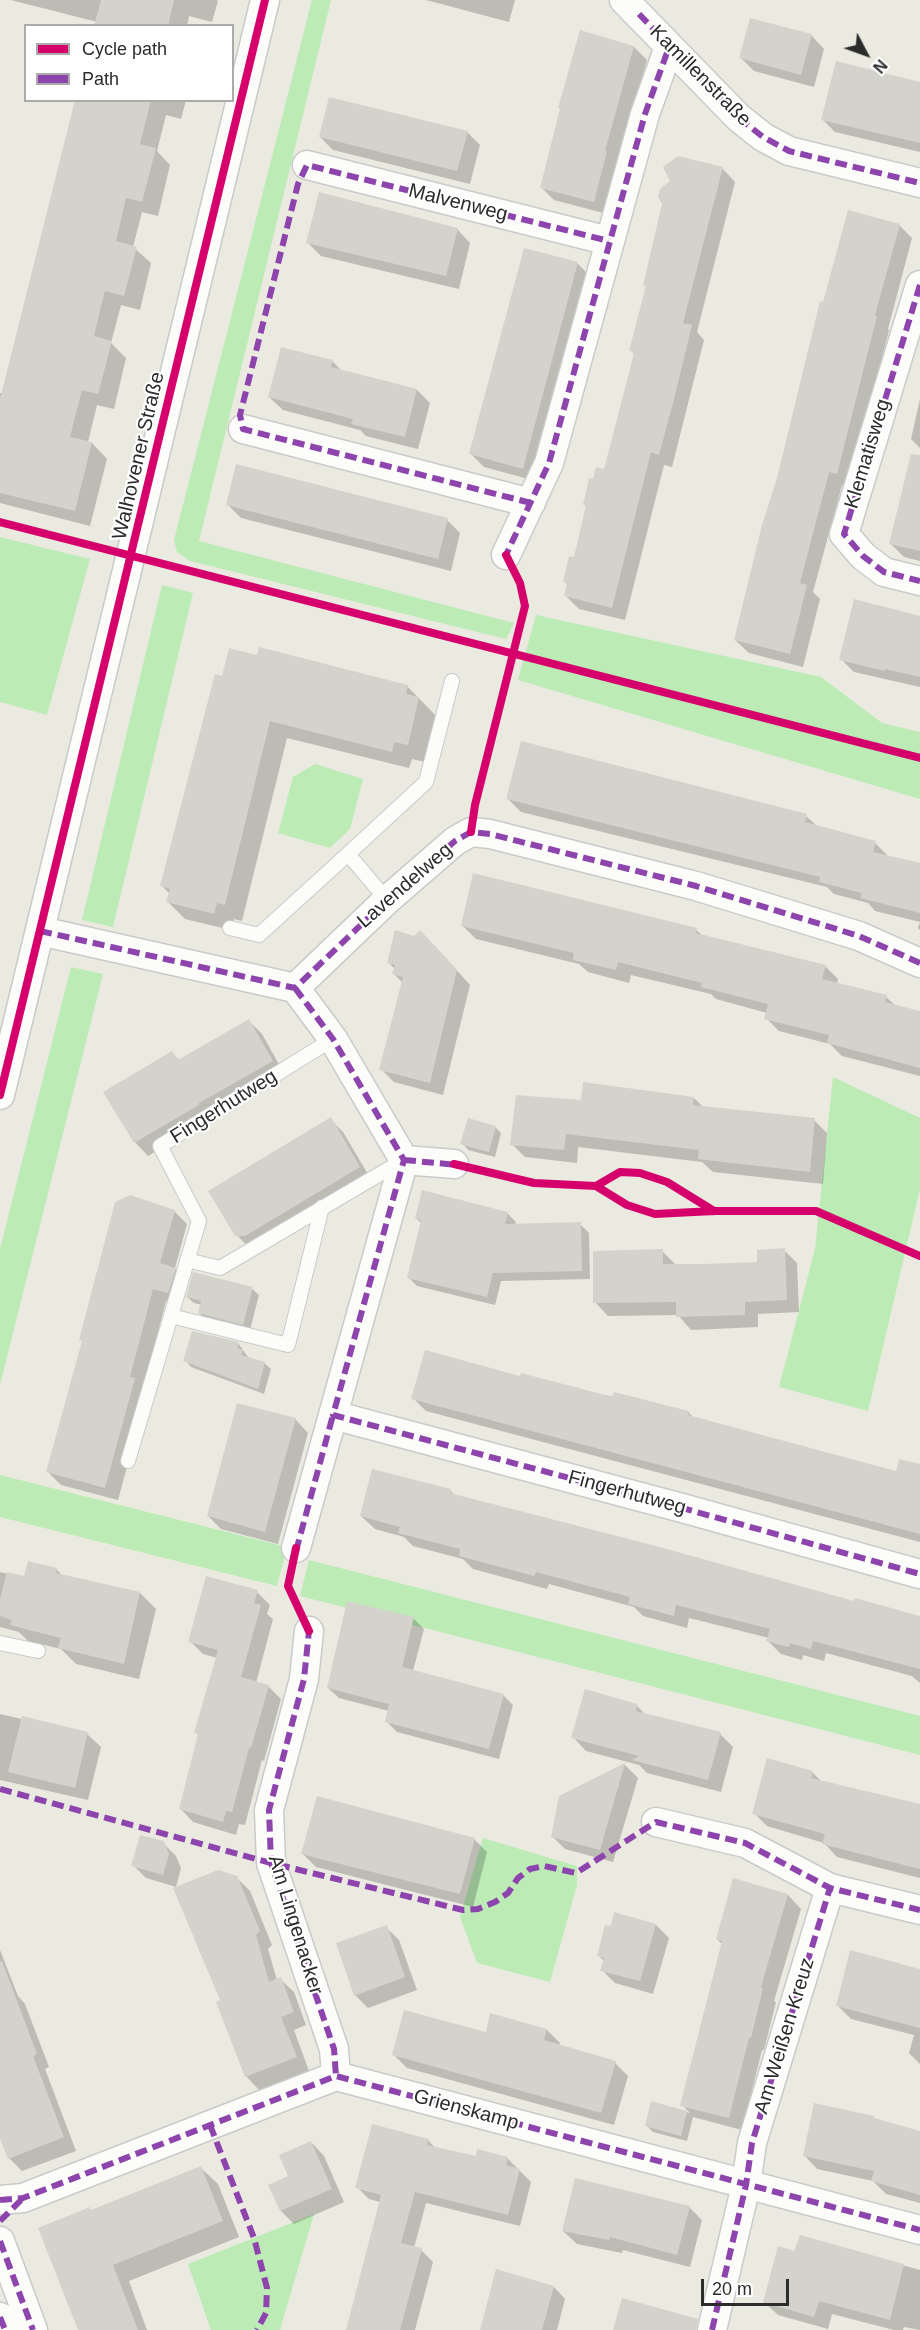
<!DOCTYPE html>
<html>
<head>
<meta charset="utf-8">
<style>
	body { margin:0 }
	#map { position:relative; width:920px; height:2330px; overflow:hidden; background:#ebeae1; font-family:Helvetica,sans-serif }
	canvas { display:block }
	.legend { position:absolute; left:24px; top:24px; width:210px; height:78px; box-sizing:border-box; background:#fff; border:2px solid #ababab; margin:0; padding:8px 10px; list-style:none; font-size:18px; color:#2c2c2c }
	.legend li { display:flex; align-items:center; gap:12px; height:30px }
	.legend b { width:30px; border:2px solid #ababab }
	.north { position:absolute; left:836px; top:24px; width:60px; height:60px; -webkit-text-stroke:4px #fff; paint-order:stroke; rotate:131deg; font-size:16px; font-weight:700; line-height:24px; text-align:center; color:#2c2c2c }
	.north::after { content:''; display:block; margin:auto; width:21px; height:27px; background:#2c2c2c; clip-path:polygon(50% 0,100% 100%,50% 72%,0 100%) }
	.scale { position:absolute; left:701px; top:2279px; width:88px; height:27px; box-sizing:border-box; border:3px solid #2c2c2c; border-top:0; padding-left:8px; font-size:18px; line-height:21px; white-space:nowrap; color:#2c2c2c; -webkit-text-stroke:4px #fff; paint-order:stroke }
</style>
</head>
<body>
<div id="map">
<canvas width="920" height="2330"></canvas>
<ul class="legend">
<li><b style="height:8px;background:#d6006c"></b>Cycle path</li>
<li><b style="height:8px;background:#8e44ad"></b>Path</li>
</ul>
<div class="north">N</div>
<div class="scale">20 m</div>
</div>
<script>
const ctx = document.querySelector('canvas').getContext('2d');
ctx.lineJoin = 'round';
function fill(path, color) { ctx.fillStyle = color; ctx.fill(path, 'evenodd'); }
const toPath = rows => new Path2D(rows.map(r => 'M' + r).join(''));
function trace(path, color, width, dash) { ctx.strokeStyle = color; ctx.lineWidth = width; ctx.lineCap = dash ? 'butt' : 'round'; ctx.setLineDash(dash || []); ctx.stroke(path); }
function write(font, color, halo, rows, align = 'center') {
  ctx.font = font + ' Helvetica,sans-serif'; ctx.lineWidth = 4.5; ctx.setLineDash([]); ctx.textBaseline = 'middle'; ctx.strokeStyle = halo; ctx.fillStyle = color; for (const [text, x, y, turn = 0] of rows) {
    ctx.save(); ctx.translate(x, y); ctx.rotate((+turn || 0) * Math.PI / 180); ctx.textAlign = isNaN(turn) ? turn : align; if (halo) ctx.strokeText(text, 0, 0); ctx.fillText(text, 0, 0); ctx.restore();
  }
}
fill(toPath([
	[312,0,331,0,199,541,514,623,506,639,190,561,177,552,174,540],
	[0,537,90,559,47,715,0,702],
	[162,585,193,593,113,927,82,920],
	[536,615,821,677,882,723,920,732,920,799,518,680],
	[315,764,363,779,350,829,330,848,278,833,293,777],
	[71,967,103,974,0,1385,0,1249],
	[833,1077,920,1118,920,1189,868,1411,779,1387,815,1249],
	[0,1475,287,1547,277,1586,0,1517],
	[309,1560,920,1716,920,1755,300,1596],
	[483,1838,577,1866,577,1885,550,1982,477,1963,460,1917],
	[314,2214,280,2330,211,2330,188,2264]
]), '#bcebb6');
fill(toPath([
	[11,0,216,0,218,1,212,22,189,16,187,26,96,26,97,22],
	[426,0,515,0,509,22],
	[581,32,634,47,647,60,618,164,607,214,554,200,541,187],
	[811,35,824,49,814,87,754,71,741,58],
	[920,85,920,152,835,132,822,119],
	[77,100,186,100,181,119,166,115,157,151,170,165,158,216,142,212,133,247,151,263,140,310,121,305,111,343,126,358,114,409,97,405,88,442,92,443,107,459,90,526,0,503,0,393,3,393],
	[467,132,480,145,470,184,333,150,320,137],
	[722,168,735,182,697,332,704,340,672,467,664,465,625,620,579,609,566,596,568,585,565,582,575,559,587,507,584,504,595,481,605,471,635,355,631,350,647,287,644,285],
	[899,225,912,238,888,329,889,330,850,486,842,485,813,592,820,599,803,667,749,653,735,640,824,304],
	[457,229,470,243,459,289,321,256,308,243],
	[526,250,578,264,591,277,536,481,484,467,471,454],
	[332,361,342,371,417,390,430,403,418,449,366,436,360,430,283,410,269,397],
	[920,399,920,448,911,439],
	[920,490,920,561,904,557,891,544],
	[227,504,447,520,460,533,451,571,241,518],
	[920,626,920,687,854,672,841,659],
	[259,657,349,672,408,687,436,716,425,762,412,759,409,768,287,738,242,921,234,919,231,930,185,919,168,902,170,894,162,886,223,678],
	[508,799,806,816,818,827,875,843,888,856,920,870,920,930,918,928,920,922,875,911,868,903,834,894,827,887,521,812],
	[462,925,696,930,703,936,825,966,838,979,837,984,886,997,897,1007,920,1012,920,1076,842,1056,830,1044,779,1031,766,1018,767,1013,716,999,711,994,631,975,629,983,588,972,579,964,476,939],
	[434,945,470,985,443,1095,394,1082,381,1069,403,983,394,974,395,969,388,962],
	[249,1021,262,1034,285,1075,148,1156,135,1142,172,1053,180,1061],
	[694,1098,704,1108,814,1120,827,1133,823,1184,713,1172,702,1162,578,1147,577,1163,525,1157,512,1144],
	[330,1119,343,1132,372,1181,250,1249,237,1235],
	[495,1127,501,1133,495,1157,468,1150,462,1143],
	[174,1211,187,1224,175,1268,188,1282,181,1305,166,1301,143,1389,147,1393,118,1500,61,1485,48,1472],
	[507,1213,516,1222,515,1225,580,1224,589,1233,590,1279,501,1281,495,1305,417,1286,408,1277,422,1224,416,1218],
	[784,1250,797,1263,799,1312,758,1314,758,1327,691,1330,678,1315,608,1316,595,1302,662,1251,676,1265,759,1264],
	[252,1289,259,1295,250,1330,206,1319,199,1313,202,1305,194,1303,187,1297],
	[238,1343,248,1357,264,1363,271,1369,264,1394,191,1367,185,1360],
	[521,1378,688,1412,694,1418,897,1473,920,1466,920,1542,426,1411,413,1398],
	[295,1419,308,1433,278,1544,221,1529,208,1516],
	[450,1491,456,1496,855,1603,920,1618,920,1683,912,1676,826,1653,824,1661,803,1655,802,1660,781,1654,768,1641,769,1638,689,1618,687,1628,643,1616,634,1607,549,1584,547,1589,473,1569,463,1559,413,1546,404,1537,375,1529,361,1516],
	[56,1569,63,1576,140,1593,156,1609,139,1679,76,1664,61,1649,28,1641,19,1632,0,1627,0,1572,25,1578],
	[257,1592,270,1605,267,1614,273,1619,256,1683,268,1686,281,1699,264,1761,262,1760,245,1825,239,1824,236,1835,193,1822,180,1808,199,1736,196,1732,217,1658,203,1654,190,1641],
	[413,1618,424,1629,413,1671,503,1695,513,1705,499,1759,397,1732,386,1721,389,1711,339,1698,328,1688],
	[637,1706,646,1715,720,1734,733,1747,721,1792,647,1773,639,1765,586,1751,573,1737],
	[0,1714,87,1734,101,1747,88,1800,0,1780],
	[625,1765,638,1778,613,1862,565,1849,552,1836,560,1797],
	[812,1772,823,1783,920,1807,920,1878,837,1857,824,1843,767,1826,754,1813],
	[474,1839,487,1852,473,1907,316,1867,303,1854],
	[163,1843,176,1856,181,1868,176,1887,146,1878,133,1865],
	[236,1877,250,1891,272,1945,268,1949,277,1980,280,1979,294,1992,306,2025,294,2030,309,2071,259,2090,246,2076,222,2001],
	[788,1895,801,1909,774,2001,776,2002,764,2050,762,2050,742,2130,693,2117,687,2141,653,2132,646,2125,652,2103,690,2113,682,2105,722,1944,717,1939],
	[656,1925,669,1938,653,1994,615,1983,602,1970,605,1962,598,1955],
	[386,1927,399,1940,417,1990,368,2008,355,1995],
	[0,1950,18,1996,25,2004,49,2067,45,2069,76,2151,22,2171,9,2158,0,2135],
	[920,1997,920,2064,909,2053,914,2035,851,2019,837,2005],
	[547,2030,560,2043,559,2046,615,2063,628,2076,614,2125,407,2068,394,2055,487,2034],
	[873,2117,876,2120,920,2132,920,2203,886,2194,873,2181,817,2169,804,2155],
	[428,2140,436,2149,477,2158,507,2158,531,2182,520,2226,426,2203,414,2248,421,2250,433,2262,415,2330,347,2330,380,2202,369,2199,357,2187],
	[311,2142,324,2156,344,2202,294,2224,281,2211,270,2186,290,2177],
	[201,2168,218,2184,239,2237,129,2281,147,2330,80,2330,90,2209,92,2211],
	[689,2207,702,2220,690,2267,623,2250,622,2253,577,2244,563,2231],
	[801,2237,920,2270,920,2330,904,2327,903,2330,894,2330,832,2314,828,2329,778,2315,764,2302,795,2253],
	[554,2287,565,2299,557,2330,481,2330]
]), '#0003');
fill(toPath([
	[101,0,174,0,168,26,94,26],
	[750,18,812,34,801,75,739,58],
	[580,30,634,46,605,151,607,151,594,202,540,188,560,109,558,108],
	[836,61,920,82,920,143,821,120],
	[329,97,468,131,457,171,319,137],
	[75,100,151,100,140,144,156,148,142,202,126,198,116,241,137,247,124,296,105,291,99,314,94,336,112,341,98,394,82,390,70,437,92,442,75,511,0,493,0,399],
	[678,156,723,167,683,323,692,325,673,403,659,455,651,452,612,608,564,596,567,583,563,582,569,556,574,557,586,505,583,505,589,478,593,479,596,467,604,469,631,365,634,352,629,351,646,286,643,285,662,204,658,197,660,189,670,181,663,167],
	[319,192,458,228,446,276,306,243],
	[848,210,900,224,875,315,877,316,837,474,829,472,800,583,807,585,790,654,734,640,762,525,777,478,820,301,823,302],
	[524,248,578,262,523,469,469,454],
	[281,347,333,360,331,367,417,389,405,437,351,424,353,419,268,397],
	[911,454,920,455,920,551,889,544],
	[236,464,448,518,438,559,226,505],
	[854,599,920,616,920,677,885,669,885,671,839,660],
	[259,647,408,685,406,694,419,697,408,745,394,742,392,752,270,721,225,905,217,903,214,914,166,902,170,889,160,886,215,674,222,676,229,648,257,655],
	[521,741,807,814,805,822,876,841,873,852,920,863,920,913,860,898,862,893,819,882,820,877,506,799],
	[473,873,697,928,696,933,826,965,822,979,887,995,885,1002,920,1011,920,1068,827,1043,829,1035,764,1019,768,1004,701,987,702,983,618,962,616,970,573,960,574,953,461,926],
	[395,930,414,936,420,930,457,970,430,1083,379,1070,403,977,392,974,395,965,387,963],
	[249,1019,273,1061,199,1103,199,1105,134,1143,103,1092,172,1051,178,1060],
	[583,1082,694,1097,693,1105,815,1118,810,1172,698,1159,699,1150,566,1134,564,1150,510,1145,516,1095,581,1100],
	[331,1117,360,1167,245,1236,235,1236,208,1191],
	[468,1118,496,1126,489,1152,460,1144],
	[422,1190,508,1212,505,1224,581,1222,582,1271,493,1273,487,1297,407,1278,421,1220,415,1218],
	[130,1195,175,1210,160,1263,176,1268,168,1293,153,1289,130,1377,135,1378,105,1488,46,1472,82,1341,79,1340,115,1202],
	[785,1248,787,1300,745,1302,745,1315,676,1317,676,1302,593,1303,593,1251,663,1249,663,1264,703,1264,757,1262,757,1250],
	[193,1272,253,1287,243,1325,198,1313,201,1301,186,1297],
	[192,1331,239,1342,237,1348,243,1350,241,1355,265,1362,258,1389,183,1361],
	[425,1350,520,1376,521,1373,613,1397,614,1392,689,1411,688,1415,896,1471,899,1459,920,1464,920,1534,411,1399],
	[237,1403,296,1418,265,1532,207,1516],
	[372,1469,451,1489,450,1493,656,1546,854,1601,855,1598,920,1616,920,1669,813,1641,811,1649,790,1643,789,1647,766,1641,770,1629,676,1605,674,1616,628,1604,630,1597,536,1572,534,1576,459,1556,460,1549,398,1533,400,1527,360,1516],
	[28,1561,57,1568,56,1573,140,1592,124,1664,58,1648,61,1638,10,1625,12,1620,0,1616,0,1599,7,1572,24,1576],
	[206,1576,258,1590,254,1603,261,1605,241,1677,269,1685,251,1748,249,1748,232,1812,226,1811,223,1822,179,1809,198,1734,194,1733,218,1650,188,1642],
	[347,1601,414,1617,402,1667,504,1694,489,1749,385,1722,389,1704,327,1688],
	[585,1689,637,1704,636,1711,721,1732,708,1780,632,1760,639,1756,571,1738],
	[22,1716,88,1732,75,1788,8,1772],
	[767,1758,813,1771,811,1778,920,1804,920,1869,822,1844,825,1834,752,1814],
	[625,1763,600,1850,551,1837,559,1796],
	[317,1796,475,1838,460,1894,301,1854],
	[140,1835,164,1841,169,1854,163,1875,131,1866],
	[218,1870,237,1876,260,1931,256,1935,269,1982,281,1977,294,2012,281,2017,297,2057,245,2077,216,2002,220,2000,173,1888],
	[733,1878,788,1894,761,1987,763,1988,751,2038,749,2038,729,2118,680,2106,722,1941,716,1939],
	[614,1912,656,1924,640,1981,600,1971,604,1958,597,1956,605,1925,611,1926],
	[387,1925,405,1977,354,1996,336,1943],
	[850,1950,920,1969,920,2028,836,2006],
	[2,1961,37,2054,33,2056,64,2137,8,2159,0,2139,0,1962],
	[404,2010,486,2032,490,2013,547,2029,544,2040,616,2061,601,2113,392,2055],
	[651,2101,687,2111,681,2136,645,2126],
	[814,2103,874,2116,874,2118,920,2131,920,2195,871,2181,874,2171,803,2156],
	[372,2124,429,2139,427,2145,476,2156,477,2149,508,2157,506,2165,520,2169,508,2215,415,2192,401,2243,422,2248,400,2330,346,2330,381,2195,355,2188],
	[311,2141,332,2189,280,2211,268,2185,288,2176,279,2155],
	[201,2166,223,2221,113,2265,138,2330,78,2330,38,2228,90,2207,91,2210],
	[575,2178,690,2206,677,2255,610,2237,609,2240,562,2231],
	[800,2235,904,2264,890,2320,819,2301,814,2317,763,2302,778,2246,794,2251],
	[496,2269,554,2286,542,2330,480,2330],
	[622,2298,698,2319,696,2330,613,2330]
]), '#d3d3cc');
const service = toPath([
	[348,854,426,782,452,681],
	[230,928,259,935,348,854,387,900],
	[187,1260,220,1268,402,1161],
	[171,1316,288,1345,322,1207],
	[128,1461,199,1221,160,1146,333,1039],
	[0,1643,38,1651]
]);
const minor = toPath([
	[624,0,739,118,763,137,789,151,920,183],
	[307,165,609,241],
	[920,285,844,534,863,556,884,572,920,581],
	[243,429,531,503],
	[506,555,549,463,645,114,669,47],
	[40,931,295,988,387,900,455,841,471,832,490,834,696,886,859,936,920,963],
	[295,988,333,1039,404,1160,333,1415,682,1508,920,1574],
	[0,1095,265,0],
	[404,1160,454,1164],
	[296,1548,333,1415],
	[309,1631,304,1679,269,1810,271,1863,334,2049,336,2076],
	[656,1822,745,1843,830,1888,920,1910],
	[0,2200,23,2198,336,2076,920,2230],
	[0,2241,33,2330],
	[0,2317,5,2330],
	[712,2330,746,2185,752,2143,830,1888]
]);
trace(service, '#cbcaca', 16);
trace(minor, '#cbcaca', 31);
trace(service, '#fcfcfa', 14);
trace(minor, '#fcfcfa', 28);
trace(toPath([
	[639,14,739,118,763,137,789,151,920,183],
	[920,285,844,534,863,556,884,572,920,581],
	[531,503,243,429,240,415,298,184,307,165,609,241],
	[508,560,506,555,549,463,645,114,669,47],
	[40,931,295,988,387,900,455,841,471,832,490,834,696,886,859,936,920,963],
	[295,988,333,1039,404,1160,333,1415,682,1508,920,1574],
	[404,1160,458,1165],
	[296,1551,333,1415],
	[307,1627,309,1631,304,1679,269,1810,271,1863,334,2049,336,2076],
	[0,1789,271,1863,463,1910,478,1909,495,1902,508,1893,518,1878,530,1869,544,1866,576,1873,656,1822,745,1843,830,1888,920,1910],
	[210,2125,254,2238,267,2288,266,2313,257,2330],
	[0,2200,23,2198,336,2076,920,2230],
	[0,2221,23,2198],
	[0,2241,33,2330],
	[0,2317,5,2330],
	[712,2330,746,2185,752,2143,830,1888]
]), '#8e44ad', 6, [12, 6]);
trace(toPath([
	[0,522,920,758],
	[471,832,475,805,525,606,520,583,506,555],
	[0,1095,265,0],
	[454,1164,534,1183,596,1186,627,1205,655,1214,714,1211,816,1211,920,1256],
	[596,1186,620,1172,640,1173,667,1182,714,1211],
	[296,1548,288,1586,309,1631]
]), '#d6006c', 8);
write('20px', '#2c2c2c', '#fff', [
	["Kamillenstraße",700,76,45],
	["Malvenweg",458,203,14],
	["Klematisweg",868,454,-73],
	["Walhovener Straße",139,456,-77],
	["Lavendelweg",405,886,-41],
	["Fingerhutweg",224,1107,-32],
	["Fingerhutweg",627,1493,15],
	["Am Lingenacker",295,1925,73],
	["Am Weißen Kreuz",785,2036,-73],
	["Grienskamp",466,2110,15]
]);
</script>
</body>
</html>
